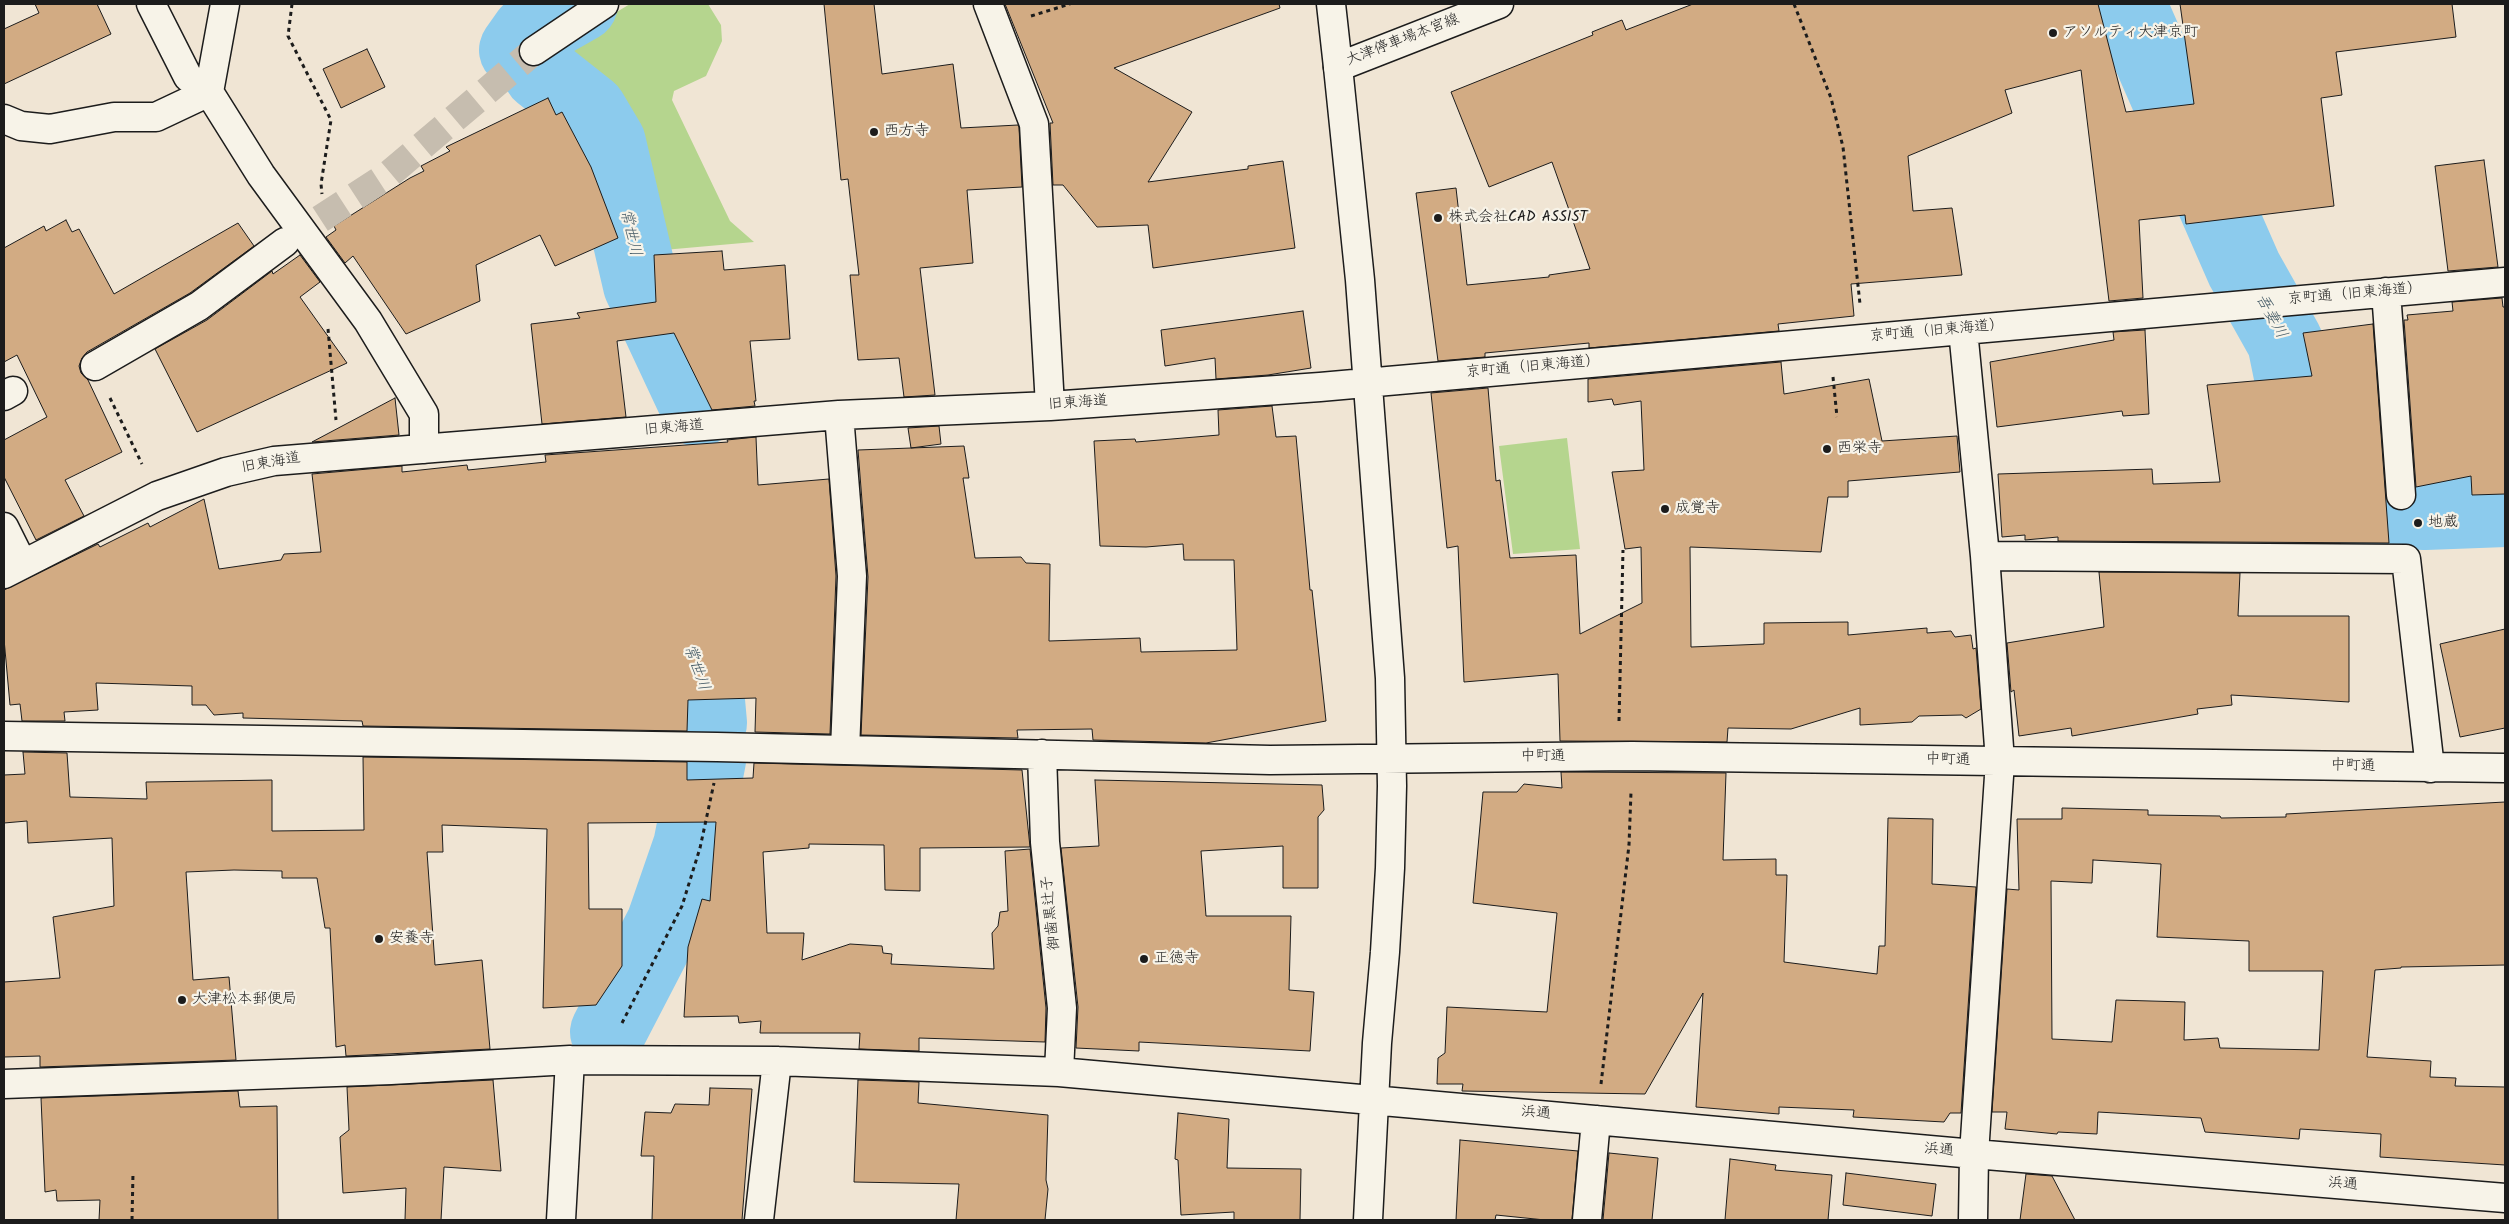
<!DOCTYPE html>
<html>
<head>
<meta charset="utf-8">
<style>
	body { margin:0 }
	#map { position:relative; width:2509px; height:1224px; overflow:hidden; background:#f0e5d4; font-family:Kalam,sans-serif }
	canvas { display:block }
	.frame { position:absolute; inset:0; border:5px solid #1c1c1c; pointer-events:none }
</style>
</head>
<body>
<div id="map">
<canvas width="2509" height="1224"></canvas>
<div class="frame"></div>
</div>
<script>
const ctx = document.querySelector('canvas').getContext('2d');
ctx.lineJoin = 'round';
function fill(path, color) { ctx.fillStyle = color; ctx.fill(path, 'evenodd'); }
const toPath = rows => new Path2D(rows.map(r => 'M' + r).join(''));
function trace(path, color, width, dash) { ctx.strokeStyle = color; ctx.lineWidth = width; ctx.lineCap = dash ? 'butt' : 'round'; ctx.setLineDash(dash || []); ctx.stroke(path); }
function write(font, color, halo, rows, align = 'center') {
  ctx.font = font + ' Kalam,"Klee One",sans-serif'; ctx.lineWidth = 4.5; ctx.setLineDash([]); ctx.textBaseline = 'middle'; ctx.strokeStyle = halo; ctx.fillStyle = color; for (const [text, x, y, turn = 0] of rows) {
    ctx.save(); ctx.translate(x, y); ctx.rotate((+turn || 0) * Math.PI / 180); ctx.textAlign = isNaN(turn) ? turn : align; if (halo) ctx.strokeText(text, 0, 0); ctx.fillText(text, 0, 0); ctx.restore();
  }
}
fill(toPath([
	[630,4,708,4,721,25,722,41,706,76,674,91,672,100,730,221,754,242,641,252,615,145,591,106,542,57],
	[1567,438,1580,549,1513,554,1499,446]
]), '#b5d58e');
trace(toPath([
	[2128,4,2244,269,2285,342,2311,469,2327,501,2354,508,2425,512,2505,509],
	[517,50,529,33,580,4],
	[541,73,589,111,608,143,641,285,699,409],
	[688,599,685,640,707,701,709,723],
	[608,1032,664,924,691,846,708,760]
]), '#8ccbed', 76);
const building = toPath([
	[35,4,97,4,111,34,4,84,4,29,39,13,35,4],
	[824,4,874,4,882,74,953,64,961,128,1018,125,1019,127,1022,187,967,190,973,263,920,268,935,395,904,397,899,358,858,360,850,275,859,275,848,179,841,180,824,4],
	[1005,4,1279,4,1280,8,1114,68,1192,112,1148,182,1248,169,1248,166,1283,161,1295,248,1153,268,1148,225,1097,227,1063,185,1053,185,1050,123,1053,123,1005,4],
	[1693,4,2098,4,2126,112,2194,104,2180,4,2452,4,2456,37,2336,52,2342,95,2321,98,2334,206,2186,224,2185,215,2139,220,2143,298,2109,301,2081,70,2005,90,2012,113,1908,156,1913,211,1952,208,1962,275,1851,284,1854,316,1778,324,1779,331,1589,348,1589,343,1485,353,1485,357,1438,361,1416,193,1456,188,1467,285,1549,277,1549,275,1590,269,1552,162,1489,187,1451,92,1593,35,1592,32,1622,20,1626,30,1693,4],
	[367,49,385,87,341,108,323,69,367,49],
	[548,98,556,115,562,112,591,167,618,238,555,266,540,235,476,265,480,301,406,334,353,256,345,263,326,237,336,230,334,226,410,178,424,171,421,166,450,151,446,147,548,98],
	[2484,160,2498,267,2448,271,2435,166,2484,160],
	[66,220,72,232,79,229,114,294,238,223,254,246,190,293,87,352,82,358,79,366,81,373,88,380,122,452,65,480,84,516,36,540,4,477,4,440,47,417,17,355,4,362,4,248,44,226,46,231,66,220],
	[722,251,724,270,785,265,790,339,750,341,756,401,754,401,755,406,712,410,674,333,617,341,626,417,542,424,531,324,580,318,577,313,656,302,654,255,722,251],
	[300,255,320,282,300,297,347,363,197,432,155,349,207,320,272,271,273,274,300,255],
	[2502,298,2503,307,2505,307,2505,494,2472,495,2471,476,2416,487,2404,320,2408,320,2407,315,2453,311,2452,302,2502,298],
	[1303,311,1311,368,1268,375,1216,379,1215,358,1165,366,1161,330,1303,311],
	[2373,324,2389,543,2058,541,2058,537,2025,540,2025,535,2002,537,1998,474,2152,469,2153,484,2220,482,2207,385,2312,376,2303,333,2373,324],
	[2145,330,2149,414,2123,416,2122,411,1997,427,1990,362,2114,340,2113,332,2145,330],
	[1781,362,1784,394,1869,379,1882,441,1957,436,1960,472,1848,481,1848,497,1828,497,1821,552,1690,547,1691,647,1764,644,1764,623,1848,622,1848,635,1927,628,1927,633,1951,631,1955,637,1971,635,1973,649,1976,648,1981,709,1966,718,1962,715,1919,716,1912,722,1860,725,1860,708,1791,729,1728,728,1727,742,1560,741,1558,674,1464,682,1458,546,1447,548,1431,393,1488,388,1496,481,1500,480,1510,558,1576,555,1580,634,1642,603,1641,547,1625,549,1612,472,1644,470,1641,401,1614,405,1612,399,1588,402,1588,379,1781,362],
	[395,398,399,435,312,442,395,398],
	[1272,406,1276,437,1296,436,1310,590,1312,590,1326,721,1206,743,1093,740,1092,729,1017,730,1018,738,861,735,868,577,858,450,911,448,908,428,939,426,941,444,911,448,964,446,969,478,963,478,975,558,1021,557,1026,563,1050,564,1049,641,1140,638,1141,652,1237,650,1234,560,1184,560,1183,544,1146,547,1100,546,1094,441,1135,439,1136,442,1219,435,1218,410,1272,406],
	[756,437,758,485,829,479,836,576,830,734,755,732,756,698,688,700,687,731,363,726,362,721,243,718,243,713,214,715,206,705,192,705,192,686,96,683,98,710,64,712,65,721,22,721,20,704,10,705,4,639,4,590,98,544,100,547,148,523,150,527,204,499,219,569,281,560,284,554,321,552,312,474,402,466,402,472,467,465,468,470,546,462,545,455,728,442,727,440,756,437],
	[2099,572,2240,573,2238,616,2349,616,2349,702,2231,695,2232,705,2197,709,2198,714,2072,736,2071,728,2019,736,2014,690,2011,692,2007,643,2104,627,2099,572],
	[2505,629,2505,728,2460,737,2440,644,2505,629],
	[23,752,67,753,70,797,147,799,146,782,272,780,272,831,364,830,363,757,687,762,687,780,753,778,754,763,1022,770,1030,847,920,848,920,891,885,890,884,845,809,844,809,848,763,852,767,933,804,933,802,960,850,944,882,946,883,953,892,954,891,964,994,969,992,933,998,926,1000,912,1008,911,1005,851,1030,849,1046,1008,1045,1042,919,1038,919,1051,859,1049,860,1033,760,1033,761,1021,739,1023,738,1016,684,1017,688,947,702,899,710,901,716,822,588,823,589,909,622,909,622,966,596,1005,543,1008,547,829,442,825,443,852,427,852,435,965,482,960,490,1049,346,1056,345,1045,336,1047,330,928,325,928,317,878,282,878,282,871,234,870,186,872,193,980,229,977,236,1060,40,1067,40,1056,4,1057,4,982,60,978,53,917,114,906,112,838,28,843,27,821,4,823,4,775,25,774,23,752],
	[1561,772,1726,773,1723,860,1776,859,1776,875,1787,875,1784,962,1877,974,1879,946,1885,946,1888,818,1933,819,1932,884,1976,887,1961,1113,1950,1113,1944,1122,1853,1117,1854,1110,1779,1107,1779,1114,1696,1107,1703,993,1645,1094,1462,1091,1463,1084,1437,1084,1438,1058,1445,1053,1447,1007,1547,1012,1557,913,1473,903,1483,792,1517,792,1524,784,1562,788,1561,772],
	[1095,780,1322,785,1324,810,1318,817,1318,888,1283,888,1283,846,1201,851,1206,916,1291,916,1289,990,1314,992,1310,1051,1139,1042,1139,1051,1076,1048,1078,1007,1061,848,1099,846,1095,780],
	[2505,802,2505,965,2401,967,2401,968,2375,970,2367,1057,2431,1061,2430,1077,2456,1078,2455,1086,2505,1087,2505,1165,2380,1157,2381,1134,2300,1129,2299,1139,2205,1132,2201,1118,2098,1112,2097,1134,2058,1132,2057,1134,2005,1129,2007,1112,1992,1112,2007,889,2019,890,2017,819,2062,819,2062,808,2148,810,2148,815,2220,816,2221,818,2286,817,2286,814,2505,802],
	[2093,860,2161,864,2157,937,2249,941,2249,971,2323,971,2319,1050,2220,1048,2218,1038,2184,1040,2185,1002,2116,1000,2112,1042,2052,1039,2051,881,2092,883,2093,860],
	[493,1080,501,1171,444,1167,441,1220,405,1220,406,1188,343,1193,340,1137,349,1130,347,1087,493,1080],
	[858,1080,919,1082,918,1103,1048,1115,1046,1180,1048,1189,1045,1220,956,1220,959,1184,854,1182,858,1080],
	[710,1088,752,1089,742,1220,652,1220,654,1156,641,1156,645,1112,671,1113,675,1104,709,1105,710,1088],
	[238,1091,240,1107,277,1106,278,1220,99,1220,100,1200,57,1201,56,1190,45,1192,41,1098,238,1091],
	[1178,1113,1229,1119,1227,1168,1301,1169,1300,1220,1234,1220,1234,1212,1181,1215,1178,1160,1175,1159,1178,1113],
	[1460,1140,1578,1151,1572,1220,1545,1220,1496,1215,1495,1220,1456,1220,1460,1140],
	[1609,1153,1658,1158,1652,1220,1603,1220,1609,1153],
	[1730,1159,1776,1165,1775,1170,1832,1175,1828,1220,1725,1220,1730,1159],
	[1846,1173,1936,1184,1932,1216,1843,1205,1846,1173],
	[2026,1174,2052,1176,2075,1220,2020,1220,2026,1174]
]);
fill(building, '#d2ab83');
trace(building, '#1c1c1c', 1);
trace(toPath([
	[285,242,388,175,534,51]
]), '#c6bdaf', 28, [28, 14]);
const minor = toPath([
	[225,4,209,92,261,175,368,321,424,414,424,449],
	[988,4,1034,124,1050,406],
	[534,51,604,4],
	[1338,67,1360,280,1390,678,1392,786,1390,868,1385,952,1377,1043,1368,1220],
	[4,119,21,126,50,129,114,117,156,117,209,92,188,77,151,4],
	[2386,292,2401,495],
	[1963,330,1985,556,2000,761,1974,1154,1973,1220],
	[95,366,199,306,285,242],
	[4,396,13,391],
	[839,415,852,576,845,750],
	[4,527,22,563],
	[1985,556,2406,559,2430,768],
	[4,574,157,496,226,472,274,461,839,415,1050,406,1320,387,2505,282],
	[4,736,717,747,1270,760,1632,756,2505,768],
	[1042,754,1045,842,1062,1008,1059,1072],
	[4,1084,391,1070,570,1060,777,1061,1059,1072,1974,1154,2505,1198],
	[561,1220,570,1060],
	[759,1220,777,1061],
	[1587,1220,1596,1120]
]);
const major = toPath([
	[1331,4,1338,67,1499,4]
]);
trace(minor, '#1c1c1c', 31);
trace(major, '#1c1c1c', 31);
trace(toPath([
	[292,4,288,36,331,120,321,184,322,194],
	[1794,4,1831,98,1843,147,1860,304],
	[1031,16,1070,4],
	[328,329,336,420],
	[1833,377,1837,417],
	[110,398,142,464],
	[1619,721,1623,550],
	[622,1023,682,906,700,848,714,783],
	[1601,1084,1629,845,1631,792],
	[132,1220,133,1173]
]), '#1c1c1c', 3, [4, 4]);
trace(minor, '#f7f3e8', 28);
trace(major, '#f7f3e8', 28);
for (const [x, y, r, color] of [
	[2053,33,5,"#1c1c1c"],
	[874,132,5,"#1c1c1c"],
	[1438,218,5,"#1c1c1c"],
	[1827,449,5,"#1c1c1c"],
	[1665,509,5,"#1c1c1c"],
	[2418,523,5,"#1c1c1c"],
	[379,939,5,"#1c1c1c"],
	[1144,959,5,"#1c1c1c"],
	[182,1000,5,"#1c1c1c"]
]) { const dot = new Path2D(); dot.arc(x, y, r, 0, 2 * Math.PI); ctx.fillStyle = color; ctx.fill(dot); trace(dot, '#f7f3e8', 2); }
write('15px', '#1c1c1c', '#f7f3e8', [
	["アソルティ大津京町",2063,33],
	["西方寺",884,132],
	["株式会社CAD ASSIST",1448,218],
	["西栄寺",1837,449],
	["成覚寺",1675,509],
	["地蔵",2428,523],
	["安養寺",389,939],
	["正徳寺",1154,959],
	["大津松本郵便局",192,1000]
], 'left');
write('15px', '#1c1c1c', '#f7f3e8', [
	["大津停車場本宮線",1403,41,-21],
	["京町通（旧東海道）",2355,295,-5],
	["京町通（旧東海道）",1937,332,-5],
	["京町通（旧東海道）",1533,368,-5],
	["旧東海道",1078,404,-4],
	["旧東海道",674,429,-5],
	["旧東海道",271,464,-10],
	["中町通",1543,757],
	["中町通",1948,761,1],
	["中町通",2353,767,1],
	["御歯黒辻子",1052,913,-96],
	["浜通",1536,1114,5],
	["浜通",1939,1151,5],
	["浜通",2343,1185,5]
]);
write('italic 16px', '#435965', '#f7f3e8', [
	["常世川",629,233,77],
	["吾妻川",2270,317,62],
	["常世川",695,668,70]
]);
</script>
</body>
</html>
